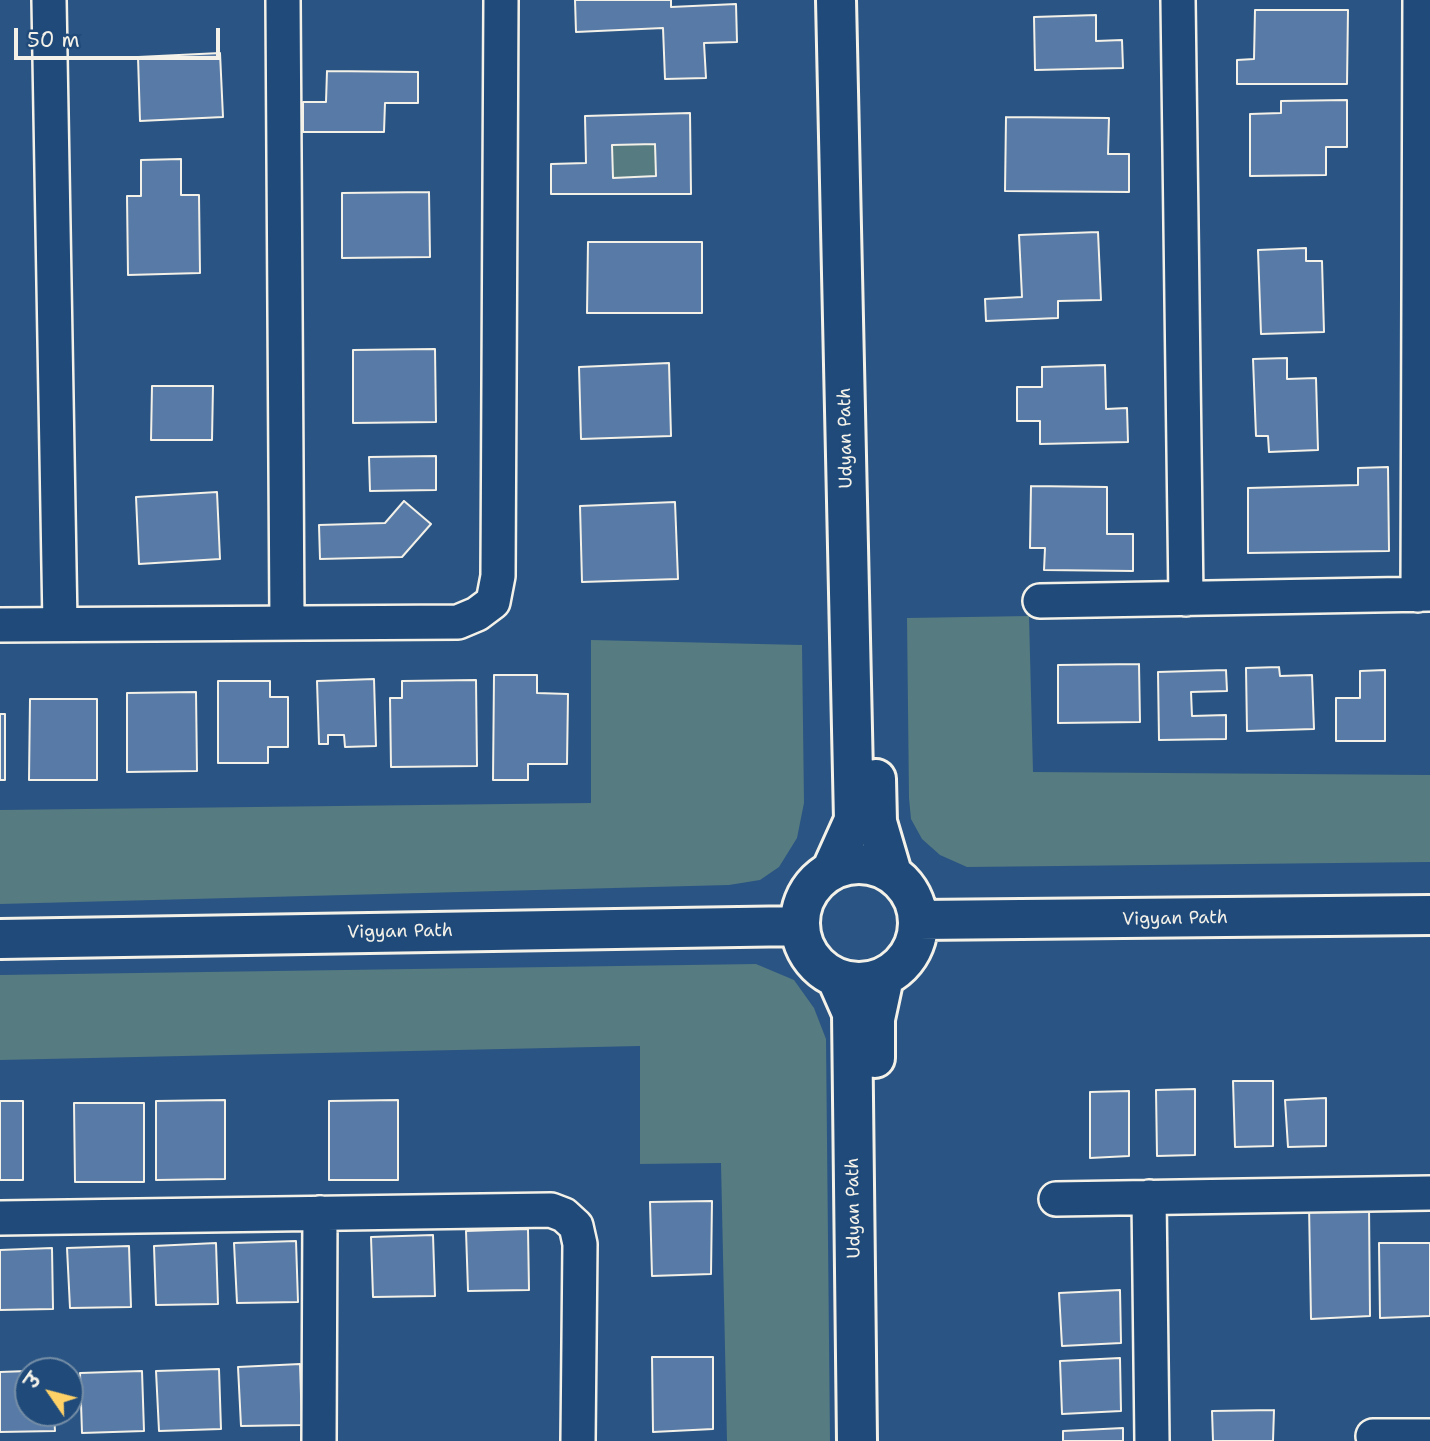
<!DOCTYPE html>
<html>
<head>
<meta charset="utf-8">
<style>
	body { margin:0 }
	#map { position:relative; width:1430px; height:1441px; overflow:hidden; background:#2a5483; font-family:"Shantell Sans","Playpen Sans Deva",sans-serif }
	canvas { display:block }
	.north { position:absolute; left:14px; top:1357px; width:70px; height:70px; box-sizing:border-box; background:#1f4a7a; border:2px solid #748da6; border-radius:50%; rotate:305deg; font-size:19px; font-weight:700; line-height:28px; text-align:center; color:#f4f1e8 }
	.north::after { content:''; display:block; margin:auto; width:24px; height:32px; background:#ffd166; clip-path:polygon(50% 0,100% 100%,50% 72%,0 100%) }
	.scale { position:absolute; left:14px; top:28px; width:206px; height:32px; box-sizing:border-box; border:4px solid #f4f1e8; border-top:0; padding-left:9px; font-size:21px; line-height:24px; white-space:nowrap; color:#f4f1e8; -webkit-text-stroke:5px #1f4a7a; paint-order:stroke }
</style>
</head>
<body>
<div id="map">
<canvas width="1430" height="1441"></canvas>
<div class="north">उ</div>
<div class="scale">50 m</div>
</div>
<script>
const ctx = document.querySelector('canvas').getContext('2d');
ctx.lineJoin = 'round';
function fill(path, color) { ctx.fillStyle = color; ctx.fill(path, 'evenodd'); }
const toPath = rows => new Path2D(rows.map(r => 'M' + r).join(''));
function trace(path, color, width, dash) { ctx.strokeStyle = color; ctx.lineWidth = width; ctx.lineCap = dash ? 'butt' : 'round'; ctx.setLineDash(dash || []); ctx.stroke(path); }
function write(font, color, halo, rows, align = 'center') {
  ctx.font = font + ' "Shantell Sans",sans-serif'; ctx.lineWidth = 5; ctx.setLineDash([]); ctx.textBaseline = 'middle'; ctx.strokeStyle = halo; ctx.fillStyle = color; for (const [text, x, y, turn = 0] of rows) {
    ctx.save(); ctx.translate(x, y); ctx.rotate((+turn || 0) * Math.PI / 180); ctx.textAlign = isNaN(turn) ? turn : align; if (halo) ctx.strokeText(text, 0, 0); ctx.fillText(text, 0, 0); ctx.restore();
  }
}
fill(toPath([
	[655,144,656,176,613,178,612,145],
	[1029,616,1033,772,1430,775,1430,862,967,867,940,855,922,839,911,819,909,798,907,618],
	[591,640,802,645,804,803,797,838,779,867,760,880,729,885,0,904,0,810,591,803],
	[756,964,794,980,814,1008,826,1039,830,1441,727,1441,721,1163,640,1164,640,1046,0,1060,0,975]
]), '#567b81');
const building = toPath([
	[575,0,671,0,671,7,736,4,737,42,704,43,706,78,665,79,663,28,576,32,575,0],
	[1255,10,1348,10,1347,84,1237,84,1237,60,1254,59,1255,10],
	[1096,15,1096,41,1122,40,1123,68,1035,70,1034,17,1096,15],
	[220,53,223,117,140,121,138,57,220,53],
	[327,71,418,72,418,103,385,103,384,132,303,132,303,102,326,102,327,71],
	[1347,100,1347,147,1326,147,1326,175,1250,176,1250,114,1281,113,1281,101,1347,100],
	[690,113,691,194,551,194,551,164,586,163,585,116,690,113],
	[655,144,656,176,613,178,612,145,655,144],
	[1006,117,1109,118,1108,154,1129,154,1129,192,1005,191,1006,117],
	[181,159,181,195,199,195,200,273,128,275,127,196,141,196,141,160,181,159],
	[429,192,430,257,342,258,342,193,429,192],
	[1098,232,1101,300,1058,301,1058,318,986,321,985,299,1022,297,1019,235,1098,232],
	[588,242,702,242,702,313,587,313,588,242],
	[1306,248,1306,261,1322,261,1324,332,1261,334,1258,250,1306,248],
	[435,349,436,422,353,423,353,350,435,349],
	[1287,358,1287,379,1316,378,1318,450,1269,452,1268,436,1256,436,1253,359,1287,358],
	[669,363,671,436,581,439,579,367,669,363],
	[1105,365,1106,409,1127,408,1128,442,1040,444,1040,421,1017,421,1017,387,1042,387,1042,367,1105,365],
	[152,386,213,386,212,440,151,440,152,386],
	[436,456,436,490,370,491,369,457,436,456],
	[1388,467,1389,551,1248,553,1248,488,1358,485,1358,468,1388,467],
	[1031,486,1107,487,1107,534,1133,534,1133,571,1044,570,1045,548,1030,548,1031,486],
	[217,492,220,559,139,564,136,497,217,492],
	[404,501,431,524,402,557,320,559,319,525,385,523,404,501],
	[675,502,678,579,582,582,580,506,675,502],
	[1139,664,1140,722,1058,723,1058,665,1139,664],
	[1279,667,1280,676,1312,675,1314,729,1247,731,1246,668,1279,667],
	[1226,670,1227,691,1191,692,1192,716,1226,715,1226,739,1159,740,1158,672,1226,670],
	[1385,670,1385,741,1336,741,1336,698,1360,698,1360,671,1385,670],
	[494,675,537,675,537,693,568,694,567,764,528,764,528,780,493,780,494,675],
	[374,679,376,746,345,747,344,735,328,735,328,744,319,744,317,681,374,679],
	[476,680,477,766,391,767,390,698,402,698,402,681,476,680],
	[218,681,270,681,270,697,288,697,288,747,268,747,268,763,218,763,218,681],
	[196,692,197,771,127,772,127,693,196,692],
	[30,699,97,699,97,780,29,780,30,699],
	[0,714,5,714,5,780,0,780,0,714],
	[1233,1081,1273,1081,1273,1146,1235,1147,1233,1081],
	[1195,1089,1195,1155,1157,1156,1156,1090,1195,1089],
	[1129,1091,1129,1156,1090,1158,1090,1092,1129,1091],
	[1326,1098,1326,1146,1288,1147,1285,1100,1326,1098],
	[225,1100,225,1179,156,1180,156,1101,225,1100],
	[398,1100,398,1180,329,1180,329,1101,398,1100],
	[0,1101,23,1101,23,1180,0,1180,0,1101],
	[74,1103,144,1103,144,1182,75,1182,74,1103],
	[712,1201,711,1274,652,1276,650,1202,712,1201],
	[1309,1205,1369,1205,1370,1316,1311,1319,1309,1205],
	[528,1229,529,1290,468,1291,466,1231,528,1229],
	[433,1235,435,1296,373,1297,371,1237,433,1235],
	[296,1241,298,1302,237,1303,234,1243,296,1241],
	[216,1243,218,1304,156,1305,154,1246,216,1243],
	[1379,1243,1430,1243,1430,1316,1380,1318,1379,1243],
	[129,1246,131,1307,70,1308,67,1248,129,1246],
	[52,1248,53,1309,0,1310,0,1250,52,1248],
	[1120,1290,1121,1343,1062,1346,1059,1293,1120,1290],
	[652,1357,713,1357,713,1429,653,1432,652,1357],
	[1120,1358,1121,1411,1062,1414,1060,1361,1120,1358],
	[300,1364,302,1425,241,1426,238,1367,300,1364],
	[219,1369,221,1429,159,1431,156,1371,219,1369],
	[28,1371,28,1413,54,1413,55,1431,0,1432,0,1372,28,1371],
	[142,1371,144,1431,82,1433,80,1373,142,1371],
	[1274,1410,1273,1441,1213,1441,1212,1411,1274,1410],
	[1123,1428,1123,1441,1063,1441,1063,1431,1123,1428]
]);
fill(building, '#587aa6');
trace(building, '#f4f1e8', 2);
const minor = toPath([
	[49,0,60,624],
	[283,0,287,621],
	[1178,0,1186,599],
	[1418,595,1420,0],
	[1040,601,1430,594],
	[0,625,458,622,477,614,493,602,498,576,501,0],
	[1149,1197,1152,1441],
	[1056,1199,1430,1193],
	[0,1218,551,1210,564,1215,576,1226,580,1244,578,1441],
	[1373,1436,1430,1436],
	[319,1441,320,1213]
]);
const major = toPath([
	[876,779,877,822,892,873],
	'800 923a59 59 0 1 1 118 0a59 59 0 1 1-118 0Z',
	[831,871,854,820,836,0],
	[919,920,1430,915],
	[0,939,800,926],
	[837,979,852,1013,857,1441],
	[875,1058,875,1019,884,977]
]);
trace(minor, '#f4f1e8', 38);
trace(major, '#f4f1e8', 44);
trace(minor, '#1f4a7a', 33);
trace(major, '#1f4a7a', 38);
write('18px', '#f4f1e8', '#1f4a7a', [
	["Udyan Path",846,438,-91],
	["Vigyan Path",1175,919,-1],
	["Vigyan Path",400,932,-1],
	["Udyan Path",854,1208,-91]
]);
</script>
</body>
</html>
